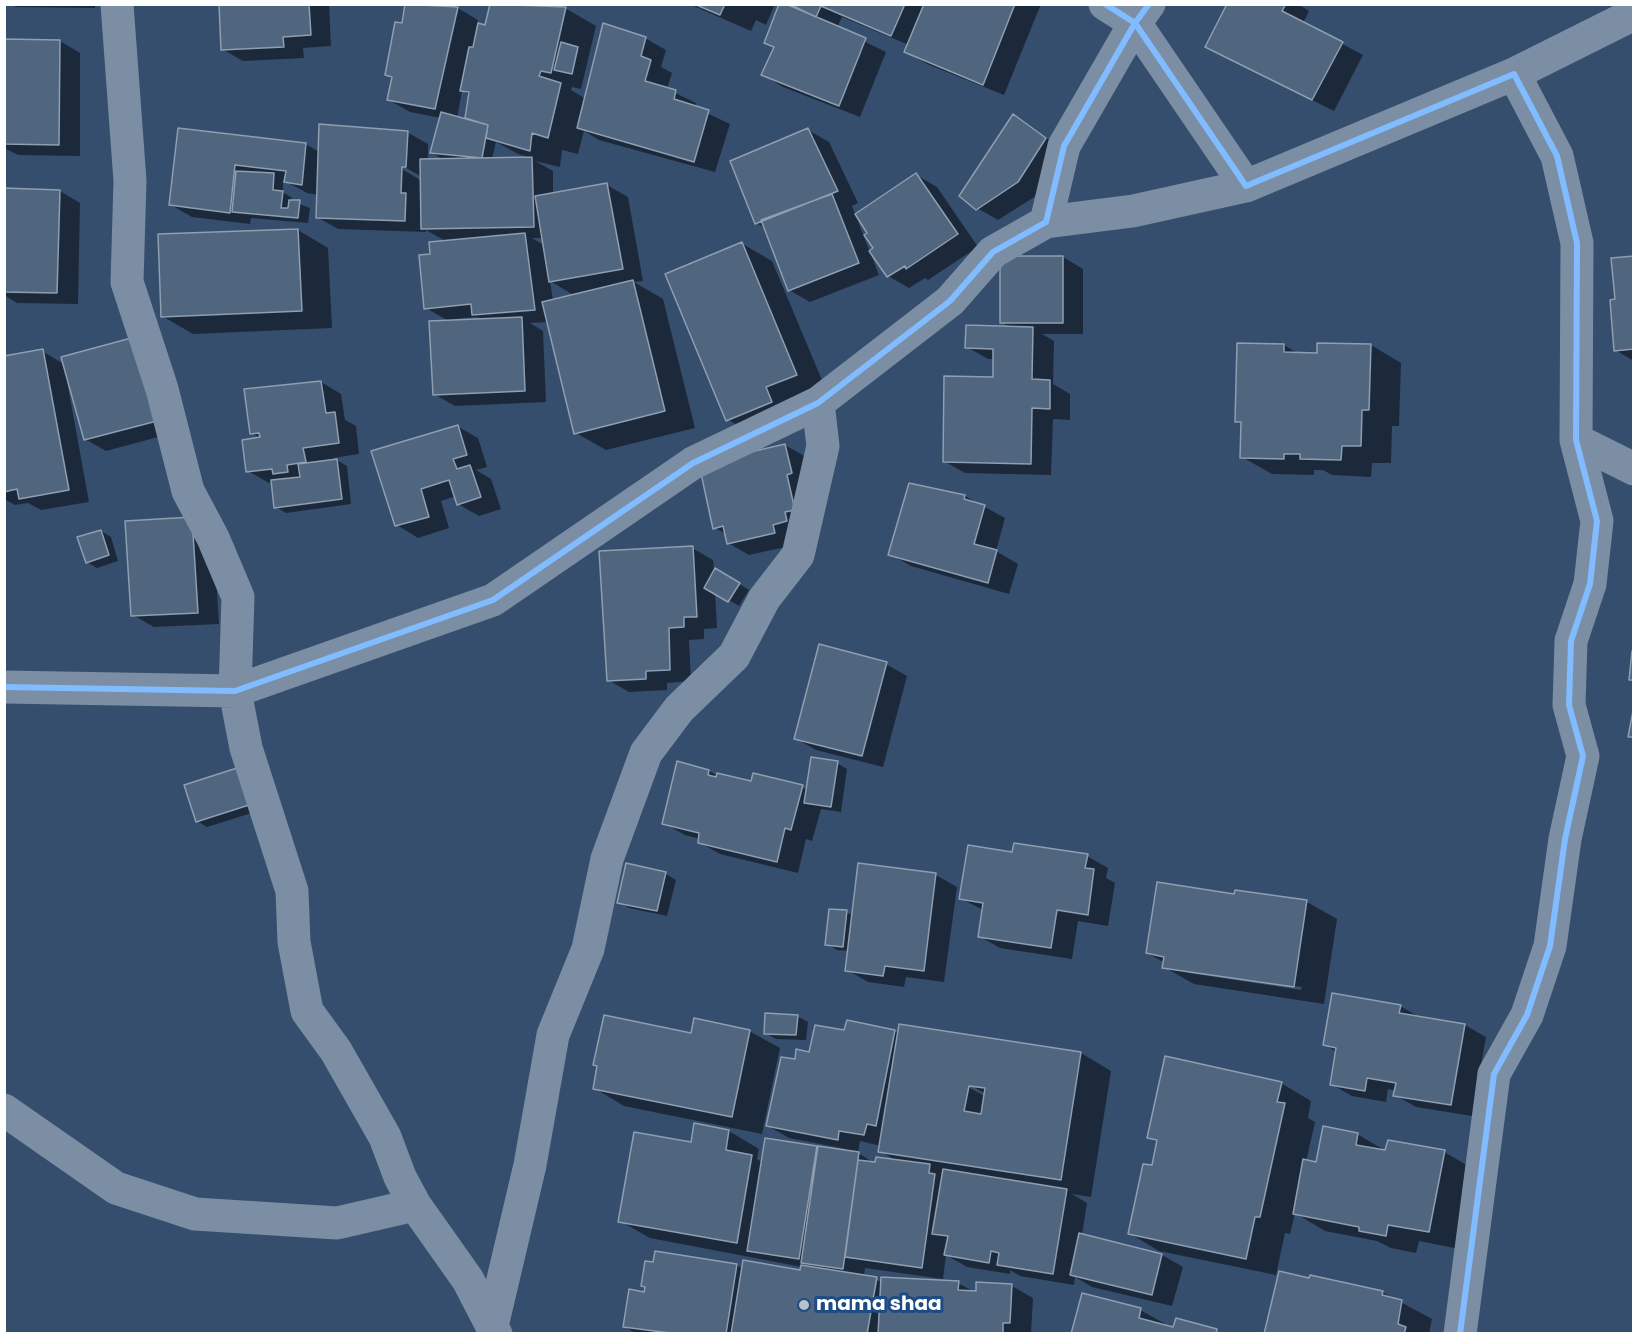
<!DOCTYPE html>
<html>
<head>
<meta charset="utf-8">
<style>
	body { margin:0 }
	#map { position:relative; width:1638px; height:1338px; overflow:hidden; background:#354e6d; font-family:Poppins,sans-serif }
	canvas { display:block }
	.frame { position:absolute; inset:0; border:6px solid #fff; pointer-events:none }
</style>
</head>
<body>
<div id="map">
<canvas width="1638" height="1338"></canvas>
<div class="frame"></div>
</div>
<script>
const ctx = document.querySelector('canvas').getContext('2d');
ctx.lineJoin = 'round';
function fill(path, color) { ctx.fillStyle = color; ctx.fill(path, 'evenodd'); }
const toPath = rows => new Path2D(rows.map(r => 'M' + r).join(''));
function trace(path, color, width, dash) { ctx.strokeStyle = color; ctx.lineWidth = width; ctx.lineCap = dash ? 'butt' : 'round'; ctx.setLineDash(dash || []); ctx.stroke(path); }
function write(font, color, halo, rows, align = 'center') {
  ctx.font = font + ' Poppins,sans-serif'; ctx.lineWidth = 6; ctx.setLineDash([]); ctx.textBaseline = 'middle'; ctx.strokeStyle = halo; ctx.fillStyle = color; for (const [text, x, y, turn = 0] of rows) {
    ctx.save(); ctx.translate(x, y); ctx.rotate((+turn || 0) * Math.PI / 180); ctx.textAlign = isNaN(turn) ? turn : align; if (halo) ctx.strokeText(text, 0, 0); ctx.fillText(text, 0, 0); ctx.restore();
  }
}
fill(toPath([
	[11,4,95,4,95,8,16,7],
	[220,4,329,4,331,46,303,48,304,58,243,61,222,49],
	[406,4,451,4,478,20,477,25,486,27,492,4,549,4,565,8,596,26,581,89,572,87,571,90,586,99,645,38,666,50,661,67,672,73,667,89,696,103,696,108,730,124,715,172,599,140,584,131,578,154,562,150,560,167,535,161,553,171,553,194,607,185,628,197,643,281,634,282,663,299,695,428,606,450,576,433,548,322,530,323,543,331,546,402,455,406,434,394,450,322,426,308,432,256,447,242,426,230,426,232,338,229,317,217,318,195,307,193,283,180,283,192,292,198,292,201,310,208,308,223,251,218,250,224,192,217,171,205,180,129,305,144,320,152,407,132,428,144,428,160,445,160,432,153,441,118,410,112,389,100,393,79,386,75,403,25],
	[462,91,470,95,467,117,475,122,457,118],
	[496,142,518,154,531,158,492,159],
	[396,162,422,177,422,181,395,165],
	[532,238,543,238,545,246],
	[550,281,575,296,553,301],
	[477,317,483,320,456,322,455,319],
	[689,4,775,4,766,25,756,20,751,31],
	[788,4,1041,4,1004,95,927,64,906,52,909,45,842,17,837,28,886,52,860,117,783,87,763,75,775,48,766,43],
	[1229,4,1298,4,1309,11,1303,23,1363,55,1334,111,1228,58],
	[4,41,60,41,80,53,80,156,18,155,4,148],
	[1014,116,1066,151,1039,194,998,220,977,208],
	[808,130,829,142,858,203,852,206,879,275,810,302,789,290,766,228,756,223],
	[916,175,937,187,978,247,928,280,925,278,909,288,888,276,871,251],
	[4,190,60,191,80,203,78,304,17,303,4,295],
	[298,230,328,248,332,328,193,334,162,316,159,236],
	[741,243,772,261,827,392,757,437,727,419],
	[1063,257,1083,269,1083,334,1042,334,1054,341,1053,384,1070,394,1070,420,1053,419,1051,475,965,473,944,461,994,378,995,359,988,359,967,347,1012,328,1001,322],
	[1634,258,1634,361,1615,350,1616,300],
	[1284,345,1299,354,1319,354,1371,345,1401,363,1399,426,1392,426,1391,463,1372,463,1371,477,1332,475,1323,470,1314,470,1314,475,1272,474,1242,457,1242,425,1237,421],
	[42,351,177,432,106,451,85,439,69,381,67,381,89,502,41,510,28,503,15,505,4,499,4,358],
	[321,382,341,394,345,420,356,426,359,454,333,458,347,466,351,504,286,513,276,507,273,482,269,483,248,471,261,438,251,433],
	[457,426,478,438,487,467,476,470,491,479,501,509,479,516,458,504,456,496,441,501,449,528,418,538,397,525],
	[785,445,806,457,795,545,749,555,728,543,726,534,715,528],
	[936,489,965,496,1005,518,996,551,1018,564,1009,594,911,566,890,554],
	[127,522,213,530,219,624,154,627,133,615],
	[101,531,111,537,118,561,97,568,87,562],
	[692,548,713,560,714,569,749,590,739,606,715,592,717,628,704,629,704,639,689,640,691,681,667,683,667,690,629,692,608,680],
	[886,664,907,676,883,767,816,750,795,738],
	[837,763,847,769,841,812,821,809,812,841,806,839,798,873,720,854,699,842,700,839,685,835,664,823,709,771,718,776,752,783,802,787,807,790],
	[237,770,258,811,207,827,197,821],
	[1014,853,1087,856,1108,868,1106,878,1115,883,1108,926,1078,921,1072,959,1000,948,979,936,983,910,960,898],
	[628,865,666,874,676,880,667,916,629,908,619,902],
	[936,875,957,887,944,982,906,977,904,987,868,982,847,970,849,951,837,950,827,944,846,912,853,916],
	[1236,891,1307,902,1337,919,1324,1004,1194,984,1164,967,1165,963,1147,953,1236,896],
	[1185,969,1302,987,1301,990,1189,973],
	[1400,1006,1421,1018,1465,1025,1486,1037,1472,1116,1416,1107,1395,1095,1396,1091,1388,1089,1386,1102,1352,1096,1331,1084,1337,1052,1325,1045],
	[797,1016,808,1022,806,1040,776,1039,765,1033],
	[749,1031,780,1048,762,1134,624,1106,594,1088],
	[845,1032,894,1032,1081,1053,1111,1071,1091,1197,1072,1194,1087,1203,1082,1235,1162,1255,1183,1267,1172,1306,1092,1287,1075,1277,1074,1285,1020,1276,1010,1270,1010,1274,967,1267,946,1255,943,1279,865,1268,864,1276,882,1282,958,1283,977,1293,977,1284,1012,1286,1033,1298,1031,1334,637,1334,625,1327,645,1294,656,1253,737,1265,743,1269,802,1272,802,1267,650,1238,620,1221,692,1144,729,1131,759,1149,757,1159,762,1162,766,1140,845,1151,846,1149,789,1138,768,1126,796,1061],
	[963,1081,986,1094,986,1097,961,1083],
	[860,1141,881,1146,880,1151,897,1161,876,1164,858,1153],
	[1281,1083,1311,1101,1308,1118,1315,1122,1306,1162,1318,1164,1357,1134,1386,1151,1444,1152,1474,1169,1459,1249,1419,1241,1416,1253,1391,1248,1377,1241,1325,1231,1295,1213,1290,1234,1285,1233,1276,1275,1159,1251,1129,1233,1153,1167,1158,1142,1149,1137],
	[1382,1292,1432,1319,1429,1334,1266,1334],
	[1140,1310,1171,1327,1229,1334,1073,1334]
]), '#0007');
const building = toPath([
	[219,4,309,4,311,35,283,37,284,47,221,50,219,4],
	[405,4,458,7,435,109,387,100,392,77,385,75,395,22,402,23,405,4],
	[490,4,566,7,551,73,541,71,539,76,561,83,548,138,532,133,530,151,486,138,488,125,465,118,469,92,460,91,469,47,473,47,478,23,485,25,490,4],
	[694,4,725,4,720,15,694,4],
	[779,4,786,4,866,38,839,106,761,75,774,47,764,43,779,4],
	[789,4,905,4,891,36,821,6,816,17,789,4],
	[924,4,1015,4,983,85,904,52,924,4],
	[1227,4,1286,4,1282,11,1343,42,1312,100,1205,47,1227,4],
	[603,23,646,37,641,56,651,60,645,81,676,90,674,99,709,110,694,162,577,128,603,23],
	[4,39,60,40,59,145,4,144,4,39],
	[561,42,578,47,572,74,554,70,561,42],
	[441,112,488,125,482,158,430,153,441,112],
	[1013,114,1046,138,1018,182,976,210,959,196,1013,114],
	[319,124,408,131,406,167,402,167,401,193,406,193,405,221,316,218,319,124],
	[178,128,306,143,302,185,284,182,286,171,235,165,230,213,169,205,178,128],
	[808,128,838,191,755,224,730,161,808,128],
	[532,157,534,227,421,229,420,159,532,157],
	[236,171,274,173,273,190,283,191,281,208,288,208,289,200,300,200,298,218,232,212,236,171],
	[916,173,958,234,906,269,905,266,887,277,869,251,873,248,864,235,867,233,855,214,916,173],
	[607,183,623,269,549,282,535,196,607,183],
	[4,188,60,190,57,293,4,292,4,188],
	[832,194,859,263,788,291,761,220,832,194],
	[298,229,302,311,161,317,158,234,298,229],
	[525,233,535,310,472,315,471,304,424,309,419,255,430,254,429,242,525,233],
	[742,242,797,375,766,387,772,402,726,421,665,274,742,242],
	[1000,256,1063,256,1063,323,1000,323,1000,256],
	[1634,256,1634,349,1614,351,1610,300,1615,299,1611,258,1634,256],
	[633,280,665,411,574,434,542,302,633,280],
	[522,317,525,391,433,395,429,321,522,317],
	[966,325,1033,327,1032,379,1050,380,1050,409,1032,408,1031,464,943,462,944,376,993,377,993,349,965,348,966,325],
	[135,337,157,421,84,440,61,357,135,337],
	[1237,343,1284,344,1284,352,1317,353,1317,343,1371,344,1369,410,1362,410,1361,446,1342,446,1341,460,1300,459,1300,454,1284,454,1284,459,1240,458,1241,422,1235,422,1237,343],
	[43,349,69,490,19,499,17,489,4,492,4,356,43,349],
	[321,381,326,413,335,412,339,443,303,448,306,462,287,465,288,472,273,474,272,469,246,472,242,440,260,437,259,433,250,434,244,389,321,381],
	[458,425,467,455,453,459,457,469,470,465,481,497,457,505,449,480,421,489,429,517,395,526,371,451,458,425],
	[785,444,792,473,787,475,795,510,785,512,787,521,773,525,775,533,727,544,723,526,713,529,699,464,785,444],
	[337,459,342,499,274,508,271,480,300,477,298,464,337,459],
	[909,483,965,495,964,499,985,505,974,544,997,550,988,583,888,555,909,483],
	[192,517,198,613,131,616,125,521,192,517],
	[101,530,109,555,86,563,77,537,101,530],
	[693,546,697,617,684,617,684,627,669,628,670,670,646,671,646,679,607,681,599,551,693,546],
	[715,568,740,583,728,602,704,588,715,568],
	[819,644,887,662,862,756,794,739,819,644],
	[1632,651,1634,680,1629,680,1632,651],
	[1634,706,1634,737,1628,737,1634,706],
	[811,757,838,761,831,807,804,803,811,757],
	[677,761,709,770,708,775,716,777,717,773,751,781,753,773,803,785,791,830,785,828,777,862,698,843,699,833,662,824,677,761],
	[237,768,249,805,196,822,184,785,237,768],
	[1014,843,1088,854,1085,868,1094,869,1088,915,1057,910,1051,948,978,937,983,903,959,899,968,845,1012,852,1014,843],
	[626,863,666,872,657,911,617,903,626,863],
	[858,863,936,873,924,971,885,966,883,976,845,971,858,863],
	[1157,882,1234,894,1235,890,1307,900,1294,987,1162,968,1164,957,1146,953,1157,882],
	[829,909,847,910,843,947,825,945,829,909],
	[1332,993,1401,1005,1399,1013,1465,1024,1451,1105,1393,1096,1396,1083,1367,1078,1365,1091,1330,1085,1336,1048,1323,1045,1332,993],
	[765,1013,798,1015,796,1035,764,1034,765,1013],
	[604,1015,691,1033,694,1018,750,1030,732,1117,593,1089,597,1066,593,1065,604,1015],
	[847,1020,895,1030,876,1126,867,1124,864,1135,839,1131,838,1140,766,1126,781,1057,795,1059,796,1049,809,1052,815,1025,844,1030,847,1020],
	[899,1024,1081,1052,1061,1180,878,1152,899,1024],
	[969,1086,985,1088,981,1114,964,1111,969,1086],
	[1165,1056,1282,1082,1277,1102,1285,1103,1260,1217,1255,1217,1246,1259,1128,1234,1143,1164,1152,1165,1157,1140,1147,1138,1165,1056],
	[694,1123,729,1130,726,1150,752,1155,737,1243,618,1222,634,1132,691,1142,694,1123],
	[1323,1126,1358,1133,1356,1145,1385,1150,1388,1140,1445,1150,1429,1232,1388,1225,1386,1236,1359,1231,1359,1227,1293,1214,1303,1159,1316,1162,1323,1126],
	[765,1138,817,1146,799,1259,747,1251,765,1138],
	[818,1146,859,1152,843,1269,801,1263,818,1146],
	[876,1157,930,1164,929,1173,935,1174,922,1268,845,1257,858,1160,875,1162,876,1157],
	[943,1169,1067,1189,1053,1274,997,1265,999,1253,991,1251,989,1263,944,1255,948,1236,932,1234,943,1169],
	[1079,1233,1162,1254,1152,1295,1070,1275,1079,1233],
	[655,1251,737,1264,726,1334,678,1334,623,1327,629,1289,644,1292,645,1287,641,1286,645,1261,653,1262,655,1251],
	[743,1260,800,1270,801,1265,877,1277,867,1334,731,1334,743,1260],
	[1279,1271,1309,1278,1310,1275,1383,1291,1382,1295,1402,1300,1398,1324,1406,1327,1404,1334,1264,1334,1279,1271],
	[881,1277,959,1281,958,1290,976,1291,976,1282,1012,1284,1010,1323,1003,1323,1003,1334,878,1334,881,1277],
	[1082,1293,1141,1308,1139,1318,1173,1327,1176,1318,1217,1329,1216,1334,1071,1334,1082,1293]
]);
fill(building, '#50657e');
trace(building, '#8f9eb1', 1.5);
trace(toPath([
	[117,4,130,181,127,282,162,389,188,491,213,538,238,597,235,691,246,748,292,891,294,942,307,1011,336,1051,385,1137,400,1177,415,1205],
	[1105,4,1135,23,1246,186,1514,74,1557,156,1577,243,1576,440,1597,521,1590,584,1571,641,1569,705,1583,756,1565,839,1550,946,1527,1015,1494,1074,1460,1334],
	[1514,74,1634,14],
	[1046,222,1133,211,1246,186],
	[1576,440,1634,469],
	[4,687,235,691,493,600,693,463,818,403,950,301,993,252,1046,222,1064,146,1135,23,1149,4],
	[4,1110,116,1188,195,1214,337,1223,415,1205,468,1280,496,1334],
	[492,1326,530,1165,553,1035,588,949,607,859,646,753,679,709,734,656,764,599,798,555,823,446,818,403]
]), '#7b8ea3', 33);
trace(toPath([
	[1105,4,1135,23,1246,186,1514,74,1557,156,1577,243,1576,440,1597,521,1590,584,1571,641,1569,705,1583,756,1565,839,1550,946,1527,1015,1494,1074,1460,1334],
	[4,687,235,691,493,600,693,463,818,403,950,301,993,252,1046,222,1064,146,1135,23,1149,4]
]), '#80bcff', 6);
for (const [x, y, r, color] of [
	[804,1305,6,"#b8c1cc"]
]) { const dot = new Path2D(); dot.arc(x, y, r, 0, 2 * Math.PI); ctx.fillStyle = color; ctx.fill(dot); trace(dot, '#1d4c85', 2); }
write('bold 20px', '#fff', '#1d4c85', [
	["mama shaa",816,1305]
], 'left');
</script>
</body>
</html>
